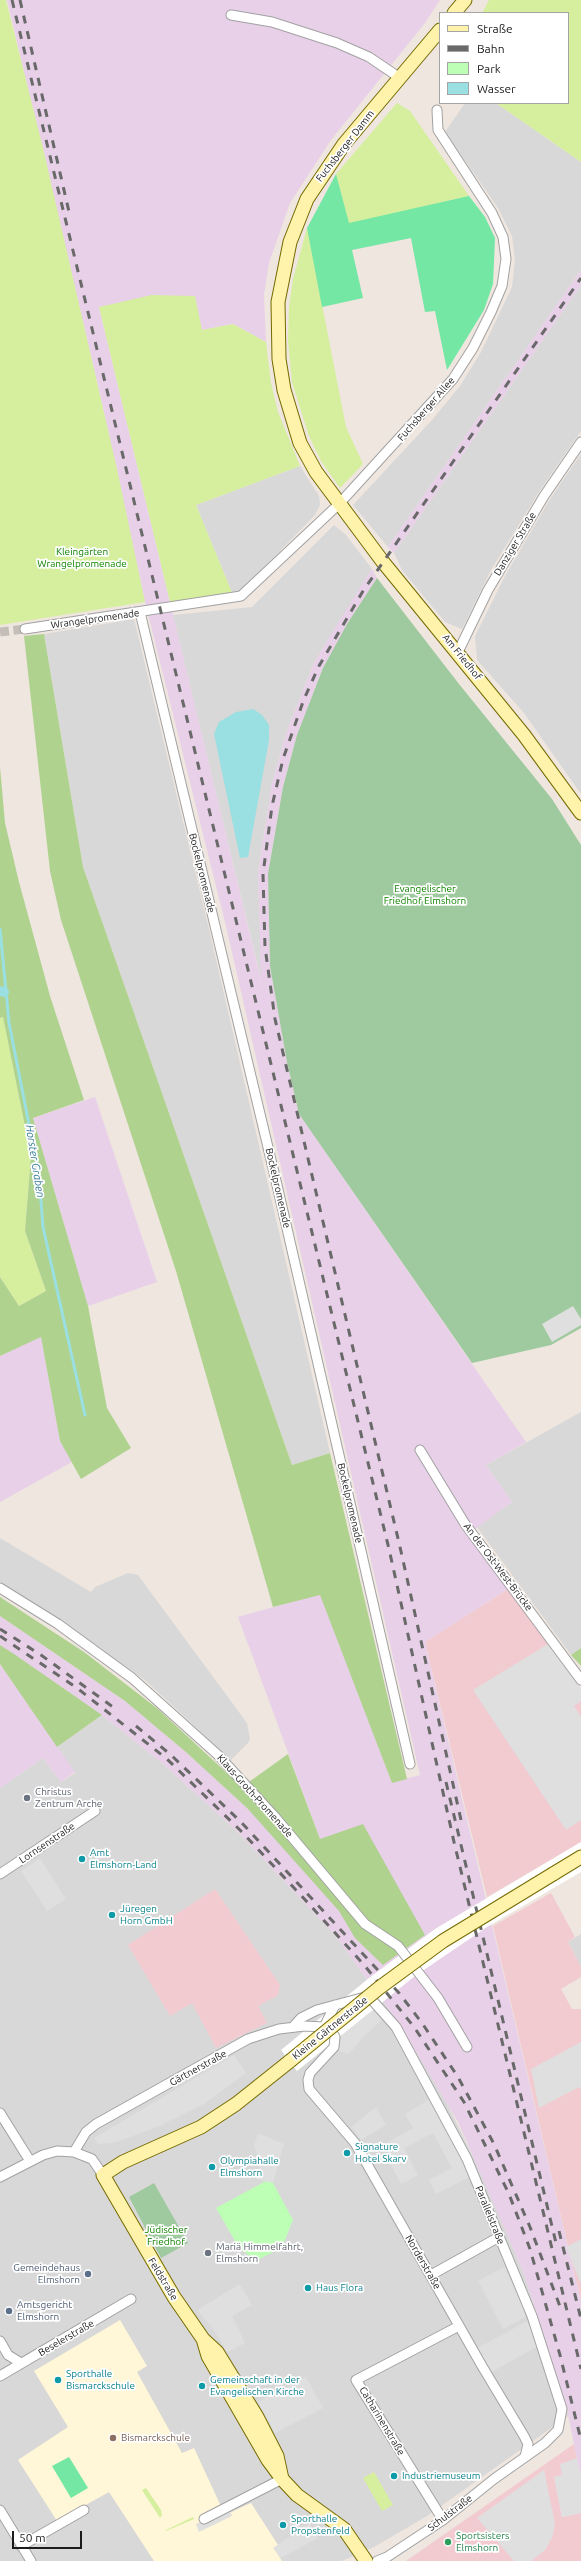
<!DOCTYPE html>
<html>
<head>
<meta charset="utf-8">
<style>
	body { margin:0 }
	#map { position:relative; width:581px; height:2561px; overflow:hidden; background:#eee6df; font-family:Ubuntu,sans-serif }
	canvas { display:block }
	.legend { position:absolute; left:439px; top:12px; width:130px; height:92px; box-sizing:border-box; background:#fff; border:1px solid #a4a4a4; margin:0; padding:5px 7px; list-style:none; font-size:12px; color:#1b1b1b }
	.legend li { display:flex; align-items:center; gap:8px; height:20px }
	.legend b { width:20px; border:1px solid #a4a4a4 }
	.scale { position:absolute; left:12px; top:2531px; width:70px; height:18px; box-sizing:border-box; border:2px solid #1b1b1b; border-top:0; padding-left:5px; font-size:12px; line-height:14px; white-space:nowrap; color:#1b1b1b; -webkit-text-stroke:3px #fff; paint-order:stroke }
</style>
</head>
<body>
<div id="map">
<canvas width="581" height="2561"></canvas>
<ul class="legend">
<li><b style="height:5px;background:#fff3ac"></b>Straße</li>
<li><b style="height:5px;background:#696969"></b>Bahn</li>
<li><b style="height:11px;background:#bdffb5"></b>Park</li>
<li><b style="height:11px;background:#9adfe1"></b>Wasser</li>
</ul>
<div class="scale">50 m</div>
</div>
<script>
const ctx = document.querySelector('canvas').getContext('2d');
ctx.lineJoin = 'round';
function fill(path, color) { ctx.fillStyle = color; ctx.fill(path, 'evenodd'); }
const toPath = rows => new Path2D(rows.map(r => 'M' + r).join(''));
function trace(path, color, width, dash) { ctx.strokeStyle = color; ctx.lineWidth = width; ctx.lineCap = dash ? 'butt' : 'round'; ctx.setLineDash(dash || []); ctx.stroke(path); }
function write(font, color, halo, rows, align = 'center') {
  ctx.font = font + ' Ubuntu,sans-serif'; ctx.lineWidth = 3.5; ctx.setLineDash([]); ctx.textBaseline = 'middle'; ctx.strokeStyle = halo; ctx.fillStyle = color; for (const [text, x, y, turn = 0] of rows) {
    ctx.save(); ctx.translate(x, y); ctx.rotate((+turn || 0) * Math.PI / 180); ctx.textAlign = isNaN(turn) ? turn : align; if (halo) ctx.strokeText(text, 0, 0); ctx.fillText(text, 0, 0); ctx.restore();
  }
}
fill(toPath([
	[465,103,496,103,581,162,581,270,388,547,353,505,432,420,460,386,481,352,512,287,515,260,512,236,498,208,445,132],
	[581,285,581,431,539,492,491,570,462,629,445,622,402,570,394,553],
	[581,454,581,794,524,713,477,660,475,636,505,576,550,499],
	[300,466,319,496,320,505,315,515,238,594,233,595,196,505],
	[334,525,346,535,372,569,314,663,287,731,272,784,258,873,262,983,173,615,252,607],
	[134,619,209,929,330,1453,292,1465,83,867,44,634],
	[581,1412,581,1648,571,1655,477,1527,512,1502,486,1465],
	[0,1538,91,1592,95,1587,128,1573,138,1575,247,1723,250,1739,248,1743,231,1760,146,1681,70,1627,0,1582],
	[102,1715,162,1763,237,1831,334,1934,398,2022,443,2095,482,2175,523,2271,565,2401,568,2416,427,2516,374,2547,342,2561,0,2561,0,1788,43,1758,61,1782,75,1773,57,1747],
	[581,1934,581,1967,568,1942]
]), '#d9d8d8');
fill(toPath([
	[508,1589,581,1689,581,1842,487,1897,425,1642],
	[215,1889,280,1985,278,1995,258,2006,267,2023,216,2048,192,2003,170,2016,128,1945],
	[551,1893,575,1937,568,1942,581,1967,581,1977,561,1989,572,2009,581,2009,581,2302,493,1926],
	[574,2444,577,2458,563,2475,554,2477,562,2517,581,2513,581,2561,406,2561]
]), '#f2cbd1');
fill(toPath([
	[7,0,440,0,425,23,331,140,290,203,269,263,264,295,266,342,233,324,202,330,99,307,261,980,258,873,272,784,287,731,314,663,341,618,372,569,377,578,347,624,323,668,297,735,283,787,268,874,270,966,287,1062,299,1114,526,1442,486,1465,512,1502,467,1535,508,1589,425,1642,581,2302,581,2513,562,2517,554,2477,562,2475,560,2464,577,2458,565,2401,523,2271,458,2122,398,2022,334,1934,237,1831,162,1763,102,1715,0,1645,0,1616,125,1701,187,1753,248,1809,320,1839,238,1617,320,1594,392,1782,420,1775,226,926,145,602,102,403],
	[581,270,581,285,394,553,388,547],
	[95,1097,157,1282,88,1306,33,1118],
	[41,1336,60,1441,72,1462,0,1502,0,1356],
	[0,1664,75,1772,61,1782,43,1758,0,1788]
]), '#e8d0e8');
fill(toPath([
	[120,2320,147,2366,137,2372,182,2453,194,2448,225,2515,251,2503,278,2545,274,2548,282,2561,154,2561,109,2492,57,2521,18,2460,68,2427,34,2371]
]), '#fff7d7');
fill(toPath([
	[0,0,6,0,43,148,117,469,145,602,0,625],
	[489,0,581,0,581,162,496,103,568,103,568,13,482,13],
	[397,103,410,111,469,196,349,224,336,174],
	[307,228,346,427,363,464,340,488,321,461,309,436,292,382,288,341,289,307,293,279],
	[152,295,195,296,202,330,233,324,266,342,271,383,278,412,300,466,196,505,233,595,170,602,99,307],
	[3,1017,31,1156,25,1231,46,1291,19,1306,0,1277,0,1018],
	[374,2472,393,2505,382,2511,363,2478],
	[146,2488,161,2510,162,2515,160,2518,142,2490],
	[193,2517,194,2519,166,2531,166,2530]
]), '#d6ef9e');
fill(toPath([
	[44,634,83,867,292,1465,330,1453,407,1779,392,1783,320,1595,273,1607,176,1271,61,920,50,871,24,636],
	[0,767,5,823,19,882,50,996,84,1100,33,1118,88,1306,107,1408,131,1448,81,1479,60,1441,41,1337,0,1356,0,1277,19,1306,46,1291,25,1231,31,1156,3,1017,0,1018],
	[0,1597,84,1652,158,1709,242,1787,288,1754,320,1839,363,1824,425,1935,383,1965,355,1938,339,1911,248,1809,187,1753,125,1701,0,1616],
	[0,1645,14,1654,102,1715,57,1747,0,1664],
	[581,1648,581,1666,571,1655]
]), '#b0d28f');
fill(toPath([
	[377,578,459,684,552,799,581,845,581,1328,551,1345,472,1363,299,1114,287,1062,270,966,268,874,283,787,297,735,323,668,347,624],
	[154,2183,188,2243,161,2258,129,2197]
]), '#9fc99e');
fill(toPath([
	[266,2181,273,2183,293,2220,282,2247,256,2261,239,2248,216,2208]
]), '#bdffb5');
fill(toPath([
	[336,174,349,223,469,196,485,217,495,238,493,284,484,310,447,370,435,311,425,312,411,238,352,250,363,298,322,307,307,228],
	[69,2457,88,2488,71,2498,52,2466]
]), '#73e7a3');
fill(toPath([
	[573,1306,581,1319,581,1325,552,1342,542,1324],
	[548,1644,581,1689,581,1701,574,1706,581,1717,581,1820,566,1830,473,1690],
	[40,1858,66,1899,47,1911,21,1871],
	[370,2003,383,2019,363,2037,349,2054,339,2051,341,2036,337,2028],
	[581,2042,581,2090,579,2087,539,2108,531,2069],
	[234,2055,246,2073,204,2104,159,2126,117,2142,98,2144,94,2138],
	[430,2099,470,2177,436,2194,429,2180,452,2168,433,2133,404,2148,418,2175,401,2184,390,2164,394,2161,385,2144,413,2128,405,2114],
	[376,2107,386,2125,361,2140,351,2127],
	[258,2133,284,2144,273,2183,256,2179,261,2163,254,2146],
	[581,2239,581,2281,580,2282,566,2247],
	[504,2267,524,2306,525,2315,524,2318,503,2329,478,2281],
	[240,2284,252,2305,232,2316,245,2343,227,2352,214,2330,197,2310],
	[529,2320,538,2346,490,2373,476,2349],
	[306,2377,323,2408,275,2433,258,2402],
	[577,2458,581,2476,581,2513,562,2517,554,2477,562,2475,560,2464],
	[544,2470,555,2524,552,2538,545,2550,531,2561,514,2561,477,2518],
	[229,2510,232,2516,199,2532,196,2524],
	[310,2523,318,2538,281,2558,273,2548]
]), '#dfdfdf');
fill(toPath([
	[253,709,262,715,269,725,269,740,248,857,240,858,214,734,219,722,236,712]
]), '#9adfe1');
fill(toPath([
	[581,1842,581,1872,487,1927,415,1976,297,2071,281,2050,369,1978,435,1929]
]), '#fff');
trace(toPath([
	[0,929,9,1023,39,1175,43,1227,85,1415]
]), '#9adfe1', 3);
trace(toPath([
	[0,991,4,992]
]), '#9adfe1', 10);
trace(toPath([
	[0,632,25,629]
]), '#c4bdb8', 9, [9, 4.5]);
const street = toPath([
	[231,15,272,22,337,43,369,57,400,78],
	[140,612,277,1185,410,1764],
	[25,629,241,596,339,504,453,379,473,348,491,312,502,286,506,259,503,237,492,213,438,130,437,110],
	[458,652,488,590,544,496,581,442],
	[420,1450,465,1524,581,1680],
	[0,1588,58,1624,132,1678,218,1755,275,1817,365,1924,398,1946,438,1998,467,2047],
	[0,1874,95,1811],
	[293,2027,301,2018,317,2010,365,1997,372,2000,396,2027,467,2159,532,2316,562,2409,558,2430,545,2443,494,2479,443,2520,387,2557,377,2561],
	[324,2027,335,2005],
	[0,2113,30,2161],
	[74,2152,86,2132,96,2124,248,2039,279,2029,304,2026,324,2027,332,2032,335,2037,334,2047,310,2073,308,2080,309,2089,355,2143,482,2366,524,2436,528,2444,525,2457],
	[0,2177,43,2155,57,2151,74,2152,92,2159,103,2175],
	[431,2275,499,2237],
	[0,2341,8,2355,21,2363],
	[0,2376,131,2299],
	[0,2510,31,2561],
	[204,2519,282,2479],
	[443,2520,356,2380,459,2326],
	[21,2546,84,2510]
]);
const secondary = toPath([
	[454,13,465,0],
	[440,30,344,144,307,199,290,242,278,302,279,359,284,390,300,443,316,472,383,562,524,735,581,813],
	[553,1874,581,1857],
	[203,2339,208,2356,268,2460,282,2479,297,2495,344,2529,366,2561],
	[282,2479,277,2456,257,2417,217,2352,203,2339,174,2297,103,2175,123,2162,201,2127,236,2104,290,2061]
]);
trace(street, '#a2a2a2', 11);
trace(secondary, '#746a00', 15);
trace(street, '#fff', 9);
trace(secondary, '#fff3ac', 13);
trace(toPath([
	[12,0,389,1549,454,1842,581,2369],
	[20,0,70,216],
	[0,1629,41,1655,113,1707],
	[0,1636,77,1688,167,1759,241,1831,309,1904,365,1966,414,2027,464,2102,509,2194,530,2249,560,2355,581,2440],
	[136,1726,171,1755,241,1822,399,1993,422,2023,458,2077,494,2144,530,2227,561,2309],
	[446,1782,556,2243],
	[461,1820,400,1547,275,1019,265,947,263,874,272,806,283,759,304,699,319,666,363,591,581,278],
	[559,2231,581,2319]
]), '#696969', 3, [8, 8]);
const secondaryBridge = toPath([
	[290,2061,379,1988,443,1941,553,1874]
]);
trace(secondaryBridge, '#746a00', 15, []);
trace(secondaryBridge, '#fff3ac', 13);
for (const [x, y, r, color] of [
	[27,1798,4,"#6b7280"],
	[82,1859,4,"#0f9aa8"],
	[112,1915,4,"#0f9aa8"],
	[347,2153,4,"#0f9aa8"],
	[212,2167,4,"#0f9aa8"],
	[208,2253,4,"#6b7280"],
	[88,2274,4,"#5c6f8a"],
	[308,2288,4,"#0f9aa8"],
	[9,2311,4,"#5c6f8a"],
	[58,2380,4,"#0f9aa8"],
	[202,2386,4,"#0f9aa8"],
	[113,2438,4,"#8d6e63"],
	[394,2476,4,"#0f9aa8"],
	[283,2525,4,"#0f9aa8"],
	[448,2542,4,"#2e9e5b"]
]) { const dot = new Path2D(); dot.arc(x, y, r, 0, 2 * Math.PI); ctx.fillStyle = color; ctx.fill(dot); trace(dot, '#fff', 1.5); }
write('10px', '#1b1b1b', '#fff', [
	["Fuchsberger Damm",345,146,-52],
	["Fuchsberger Allee",426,409,-49],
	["Danziger Straße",515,544,-59],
	["Wrangelpromenade",95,619,-8],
	["Am Friedhof",462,657,51],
	["Bockelpromenade",202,873,76],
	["Bockelpromenade",278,1188,77],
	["Bockelpromenade",350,1503,77],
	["An der Ost-West-Brücke",498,1567,53],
	["Klaus-Groth-Promenade",255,1796,48],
	["Lornsenstraße",47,1843,-34],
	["Kleine Gärtnerstraße",330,2028,-39],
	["Gärtnerstraße",198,2068,-29],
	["Parallelstraße",490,2215,68],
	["Norderstraße",423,2262,60],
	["Feldstraße",163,2279,59],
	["Beselerstraße",66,2338,-30],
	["Catharinenstraße",382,2421,59],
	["Schulstraße",450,2513,-37]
]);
write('10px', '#0f8200', '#fff', [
	["Kleingärten",82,552],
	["Wrangelpromenade",82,564],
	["Evangelischer",425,889],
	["Friedhof Elmshorn",425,901],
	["Jüdischer",166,2230],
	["Friedhof",166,2242]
]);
write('10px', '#5b616d', '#fff', [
	["Christus",35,1792],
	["Zentrum Arche",35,1804],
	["Mariä Himmelfahrt,",216,2247],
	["Elmshorn",216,2259]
], 'left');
write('10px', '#0d838f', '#fff', [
	["Amt",90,1853],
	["Elmshorn-Land",90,1865],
	["Jüregen",120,1909],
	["Horn GmbH",120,1921],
	["Signature",355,2147],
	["Hotel Skarv",355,2159],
	["Olympiahalle",220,2161],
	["Elmshorn",220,2173],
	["Haus Flora",316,2288],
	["Sporthalle",66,2374],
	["Bismarckschule",66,2386],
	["Gemeinschaft in der",210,2380],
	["Evangelischen Kirche",210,2392],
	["Industriemuseum",402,2476],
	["Sporthalle",291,2519],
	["Propstenfeld",291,2531]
], 'left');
write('10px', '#4e5e75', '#fff', [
	["Gemeindehaus",80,2268],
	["Elmshorn",80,2280],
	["Amtsgericht",17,2305,"left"],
	["Elmshorn",17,2317,"left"]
], 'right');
write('10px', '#785e54', '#fff', [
	["Bismarckschule",121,2438]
], 'left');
write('10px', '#27864d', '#fff', [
	["Sportsisters",456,2536],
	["Elmshorn",456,2548]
], 'left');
write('italic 11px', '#387d9b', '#fff', [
	["Horster Graben",35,1161,81]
]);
</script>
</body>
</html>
